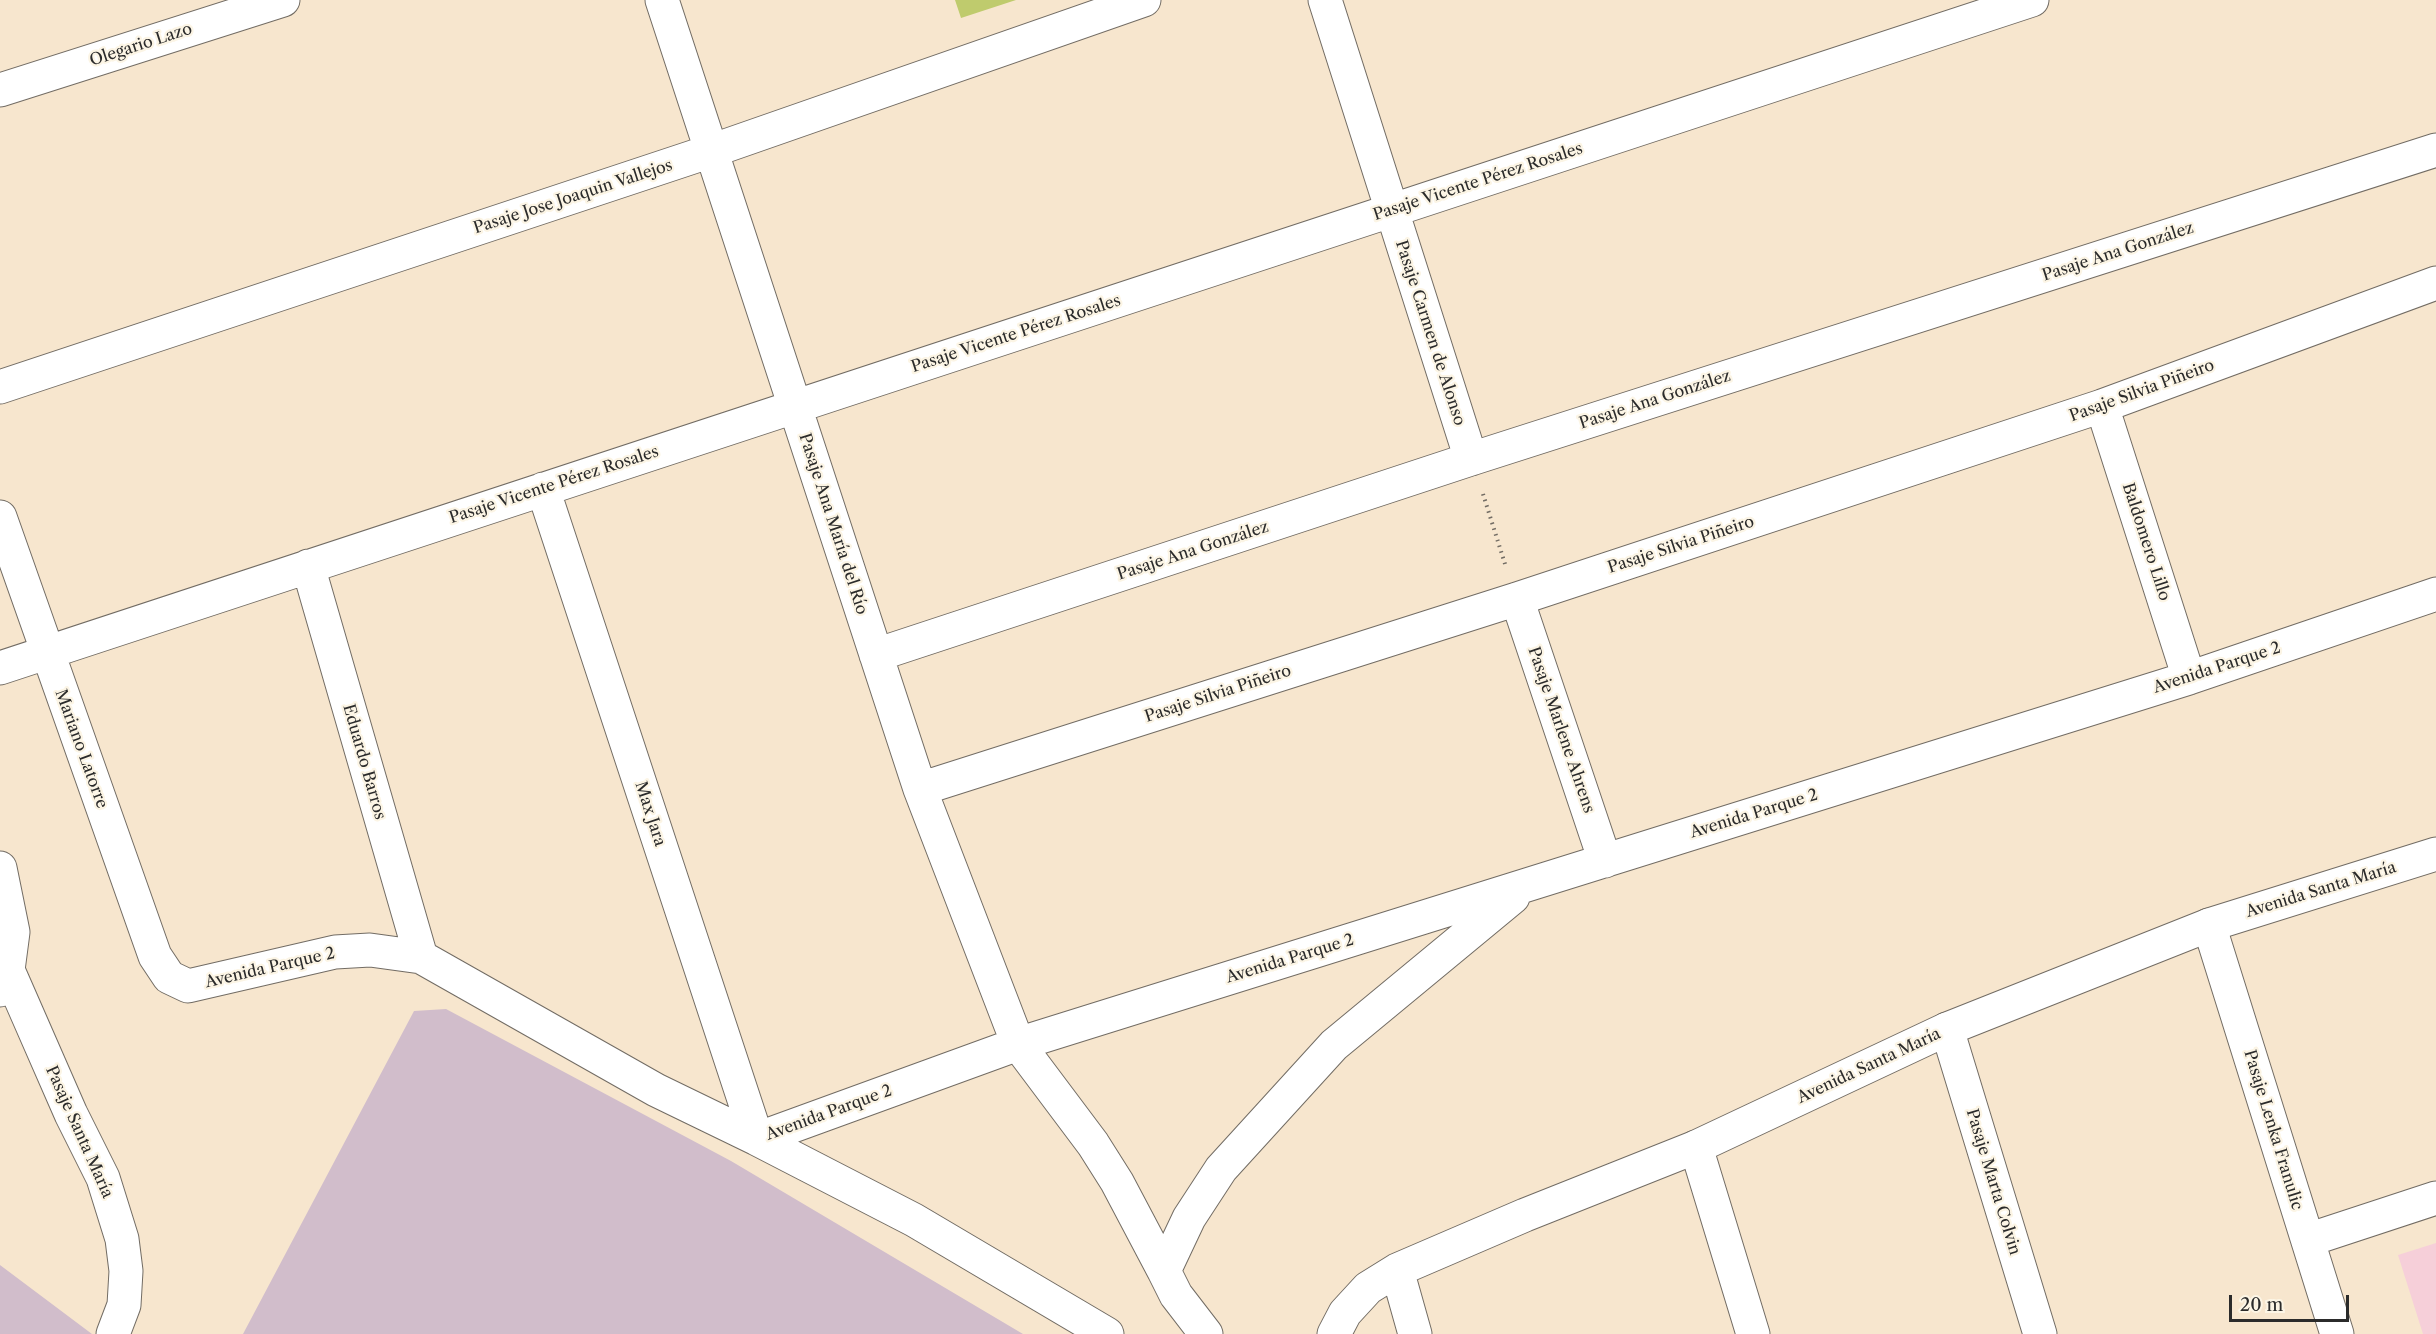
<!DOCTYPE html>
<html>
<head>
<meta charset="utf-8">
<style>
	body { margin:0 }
	#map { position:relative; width:2436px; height:1334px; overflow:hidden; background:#f7e6ce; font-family:"Libre Caslon Text",serif }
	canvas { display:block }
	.scale { position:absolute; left:2229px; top:1295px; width:120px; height:27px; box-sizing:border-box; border:3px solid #2b2b2b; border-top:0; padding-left:8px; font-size:18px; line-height:21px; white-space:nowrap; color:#2b2b2b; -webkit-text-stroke:4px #fcf5e5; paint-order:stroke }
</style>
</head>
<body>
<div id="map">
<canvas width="2436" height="1334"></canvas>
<div class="scale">20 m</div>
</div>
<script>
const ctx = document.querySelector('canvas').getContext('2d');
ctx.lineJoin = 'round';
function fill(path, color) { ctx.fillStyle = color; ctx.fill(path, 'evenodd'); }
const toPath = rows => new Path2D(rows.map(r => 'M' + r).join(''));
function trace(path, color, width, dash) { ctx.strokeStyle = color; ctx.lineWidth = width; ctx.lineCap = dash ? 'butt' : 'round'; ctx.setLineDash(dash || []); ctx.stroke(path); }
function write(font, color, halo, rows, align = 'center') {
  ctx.font = font + ' "Libre Caslon Text",serif'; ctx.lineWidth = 4.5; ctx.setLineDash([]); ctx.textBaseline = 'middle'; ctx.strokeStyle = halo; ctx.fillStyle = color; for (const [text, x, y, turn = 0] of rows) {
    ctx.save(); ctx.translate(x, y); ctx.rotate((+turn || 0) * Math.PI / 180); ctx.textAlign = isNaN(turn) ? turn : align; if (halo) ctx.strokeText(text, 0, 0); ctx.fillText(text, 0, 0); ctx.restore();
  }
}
fill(toPath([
	[2436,1243,2436,1334,2423,1334,2398,1255]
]), '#f6cfd9');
fill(toPath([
	[446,1009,731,1161,1023,1334,243,1334,414,1011],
	[0,1265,92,1334,0,1334]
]), '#d1bdcb');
fill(toPath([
	[955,0,1016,0,961,18]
]), '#bfcb6d');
const minor = toPath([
	[662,0,920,789,1018,1044,1093,1144,1117,1182,1164,1271],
	[1325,0,1471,459],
	[0,90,283,0],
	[0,387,711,151,1144,0],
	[2102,406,2189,678],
	[543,489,757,1139,914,1220,1107,1334],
	[0,517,155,956,169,977,188,986,335,952,370,950,421,957,656,1090,757,1139,1018,1044,2189,678,2436,594],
	[308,566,421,957],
	[1517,599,1605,861],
	[876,655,1471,459,2436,150],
	[0,668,2032,0],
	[920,789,1517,599,2102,406,2436,283],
	[0,868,13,932,8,970,0,990],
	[2209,925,2337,1334],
	[8,970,71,1114,103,1178,122,1239,126,1271,124,1305,113,1334],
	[1947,1029,2040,1334],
	[1696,1147,1753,1334],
	[2308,1240,2436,1198],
	[1206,1334,1176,1295,1164,1271,1189,1218,1221,1169,1334,1045,1513,897]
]);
const tertiary = toPath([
	[1397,1270,1415,1334],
	[1334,1334,1345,1313,1368,1288,1397,1270,1525,1215,1696,1147,1947,1029,2209,925,2436,854]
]);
trace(minor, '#726c64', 35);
trace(tertiary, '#726c64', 35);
trace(toPath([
	[1483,494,1505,564]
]), '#726c64', 4, [1.5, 4.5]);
trace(minor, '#fff', 33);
trace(tertiary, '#fff', 33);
write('16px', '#2b2b2b', '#fcf5e5', [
	["Olegario Lazo",141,45,-18],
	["Pasaje Vicente Pérez Rosales",1478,182,-18],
	["Pasaje Jose Joaquin Vallejos",573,197,-18],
	["Pasaje Ana González",2118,252,-18],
	["Pasaje Carmen de Alonso",1430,333,72],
	["Pasaje Vicente Pérez Rosales",1016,334,-18],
	["Pasaje Silvia Piñeiro",2142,391,-20],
	["Pasaje Ana González",1655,400,-18],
	["Pasaje Vicente Pérez Rosales",554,485,-18],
	["Pasaje Ana María del Río",833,524,72],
	["Baldomero Lillo",2146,542,72],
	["Pasaje Silvia Piñeiro",1681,545,-18],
	["Pasaje Ana González",1193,551,-18],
	["Avenida Parque 2",2217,668,-18],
	["Pasaje Silvia Piñeiro",1218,694,-18],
	["Pasaje Marlene Ahrens",1561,730,71],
	["Mariano Latorre",81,749,70],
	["Eduardo Barros",364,762,74],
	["Max Jara",650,814,72],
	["Avenida Parque 2",1754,814,-17],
	["Avenida Santa María",2321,890,-17],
	["Avenida Parque 2",1290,959,-17],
	["Avenida Parque 2",270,968,-13],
	["Avenida Santa María",1869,1066,-25],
	["Avenida Parque 2",829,1113,-20],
	["Pasaje Lenka Franulic",2273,1130,73],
	["Pasaje Santa María",79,1132,66],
	["Pasaje Marta Colvin",1993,1182,73]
]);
</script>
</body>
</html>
